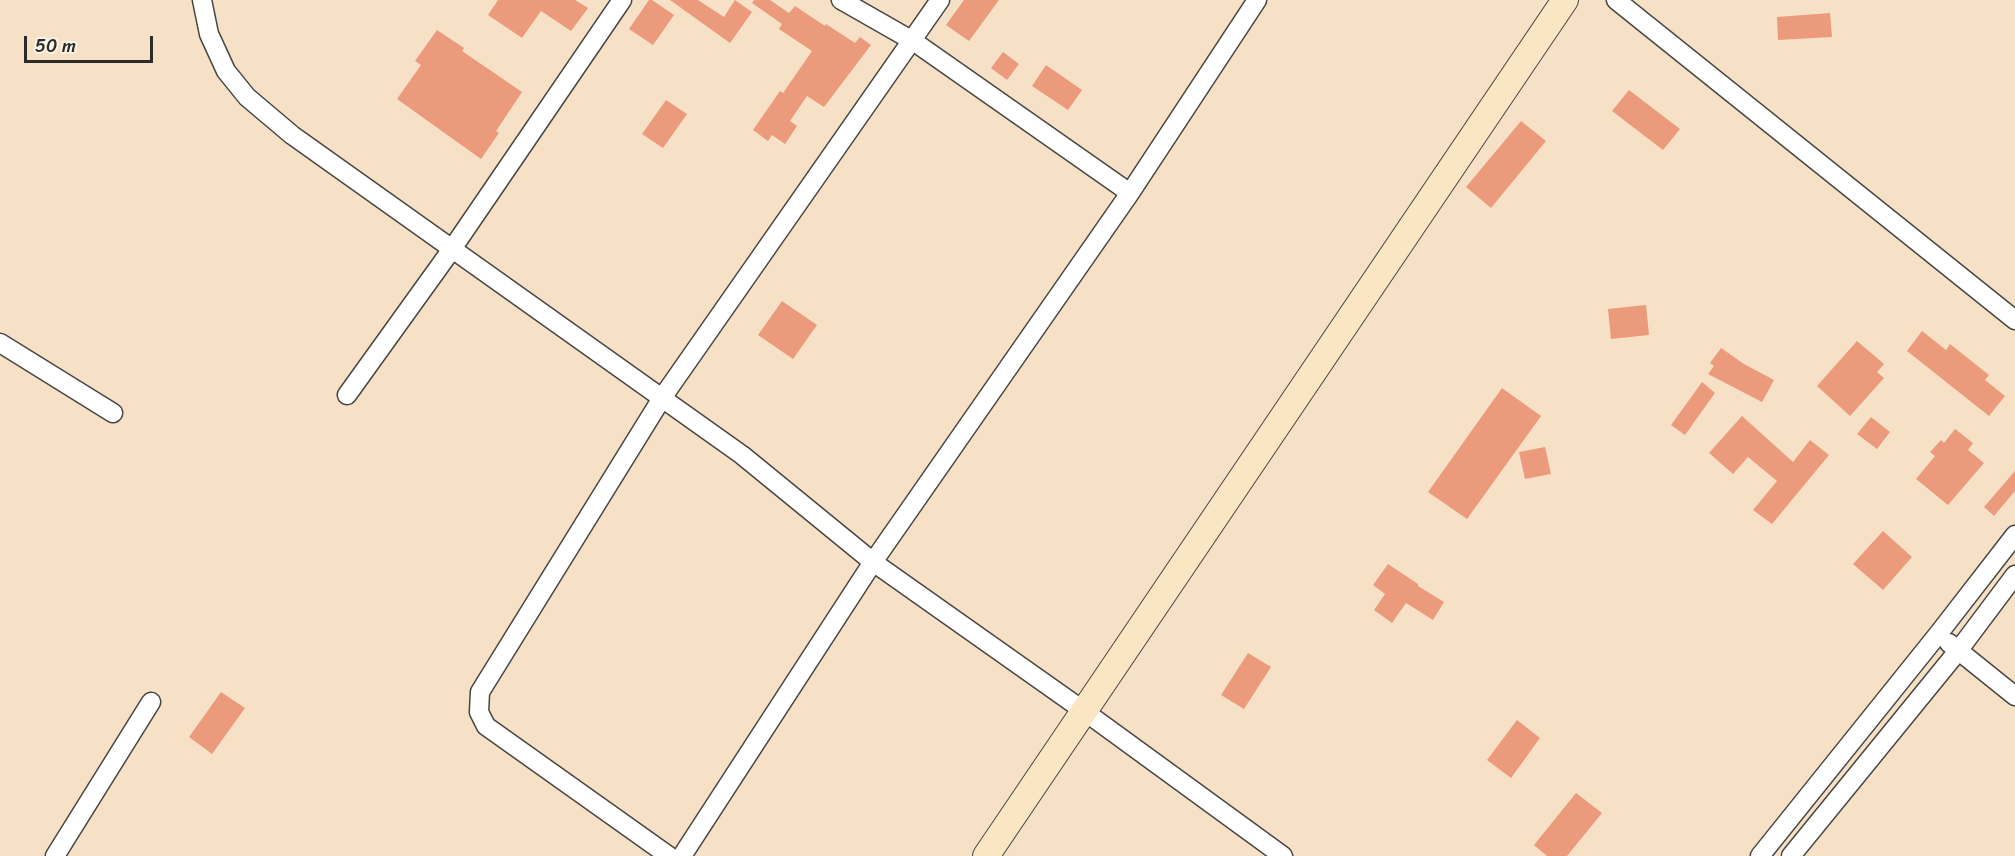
<!DOCTYPE html>
<html>
<head>
<meta charset="utf-8">
<style>
	body { margin:0 }
	#map { position:relative; width:2015px; height:856px; overflow:hidden; background:#f6e1c7; font-family:Sriracha,sans-serif }
	canvas { display:block }
	.scale { position:absolute; left:24px; top:36px; width:129px; height:27px; box-sizing:border-box; border:3px solid #2b2b2b; border-top:0; padding-left:8px; font-size:18px; line-height:21px; white-space:nowrap; color:#2b2b2b; -webkit-text-stroke:4px #fcf5e5; paint-order:stroke }
</style>
</head>
<body>
<div id="map">
<canvas width="2015" height="856"></canvas>
<div class="scale">50 m</div>
</div>
<script>
const ctx = document.querySelector('canvas').getContext('2d');
ctx.lineJoin = 'round';
function fill(path, color) { ctx.fillStyle = color; ctx.fill(path, 'evenodd'); }
const toPath = rows => new Path2D(rows.map(r => 'M' + r).join(''));
function trace(path, color, width, dash) { ctx.strokeStyle = color; ctx.lineWidth = width; ctx.lineCap = dash ? 'butt' : 'round'; ctx.setLineDash(dash || []); ctx.stroke(path); }
fill(toPath([
	[498,0,575,0,588,8,571,31,541,11,522,38,488,15],
	[649,0,652,0,674,15,653,45,629,29],
	[670,0,698,0,724,17,735,0,752,12,730,43],
	[754,0,770,0,789,13,795,6,825,26,826,24,855,43,860,37,871,45,824,107,807,96,790,121,797,126,785,144,772,135,768,141,753,130,780,91,783,93,812,51,779,29,782,24,752,3],
	[964,0,999,0,969,41,946,25],
	[1830,13,1832,37,1778,40,1777,17],
	[437,30,464,48,462,51,522,92,496,131,499,133,481,159,397,99,421,65,415,61],
	[1003,52,1019,64,1007,80,991,68],
	[1046,65,1082,90,1068,110,1032,86],
	[1629,90,1680,129,1663,150,1612,111],
	[666,100,687,114,663,148,642,134],
	[1521,121,1546,141,1491,208,1466,187],
	[782,301,817,325,793,359,758,335],
	[1646,305,1649,335,1611,339,1608,309],
	[1922,331,1946,350,1950,344,1989,375,1985,380,2005,396,1989,416,1907,351],
	[1857,341,1884,364,1877,372,1884,378,1850,416,1817,386],
	[1721,348,1744,364,1774,380,1762,402,1708,374,1714,366,1710,363],
	[1702,382,1715,393,1685,435,1671,425],
	[1502,388,1541,416,1467,519,1428,492],
	[1742,416,1793,462,1810,440,1829,455,1772,524,1753,510,1777,481,1748,457,1733,474,1709,453],
	[1871,417,1890,432,1877,449,1857,434],
	[1955,429,1973,443,1968,450,1984,463,1948,505,1916,479,1935,456,1930,452,1941,440,1944,443],
	[1545,447,1551,474,1525,479,1519,452],
	[2015,471,2015,491,1994,516,1984,507],
	[1883,531,1912,557,1883,590,1853,564],
	[1388,564,1418,584,1418,586,1444,602,1433,620,1406,603,1392,623,1374,610,1385,594,1373,585],
	[1248,653,1271,667,1244,709,1221,695],
	[221,692,245,708,212,754,189,737],
	[1517,720,1540,738,1511,778,1487,760],
	[1576,793,1602,813,1567,856,1547,856,1534,845]
]), '#ec9a7c');
const street = toPath([
	[202,0,209,34,226,71,247,97,292,135,742,455,873,562,1084,711,1283,856],
	[841,0,913,41,1130,193],
	[1616,0,2015,320],
	[0,343,113,413],
	[347,395,452,249,622,0],
	[1949,643,2015,696],
	[55,856,151,702],
	[669,856,486,726,479,712,480,692,662,398,940,0],
	[682,856,873,562,1130,193,1257,0],
	[1760,856,1939,633,2015,535],
	[1791,856,1958,651,2015,575]
]);
const secondary = toPath([
	[986,856,1565,0]
]);
trace(street, '#494642', 21);
trace(secondary, '#494642', 28);
trace(street, '#fff', 18);
trace(secondary, '#fbe6c4', 26);
</script>
</body>
</html>
